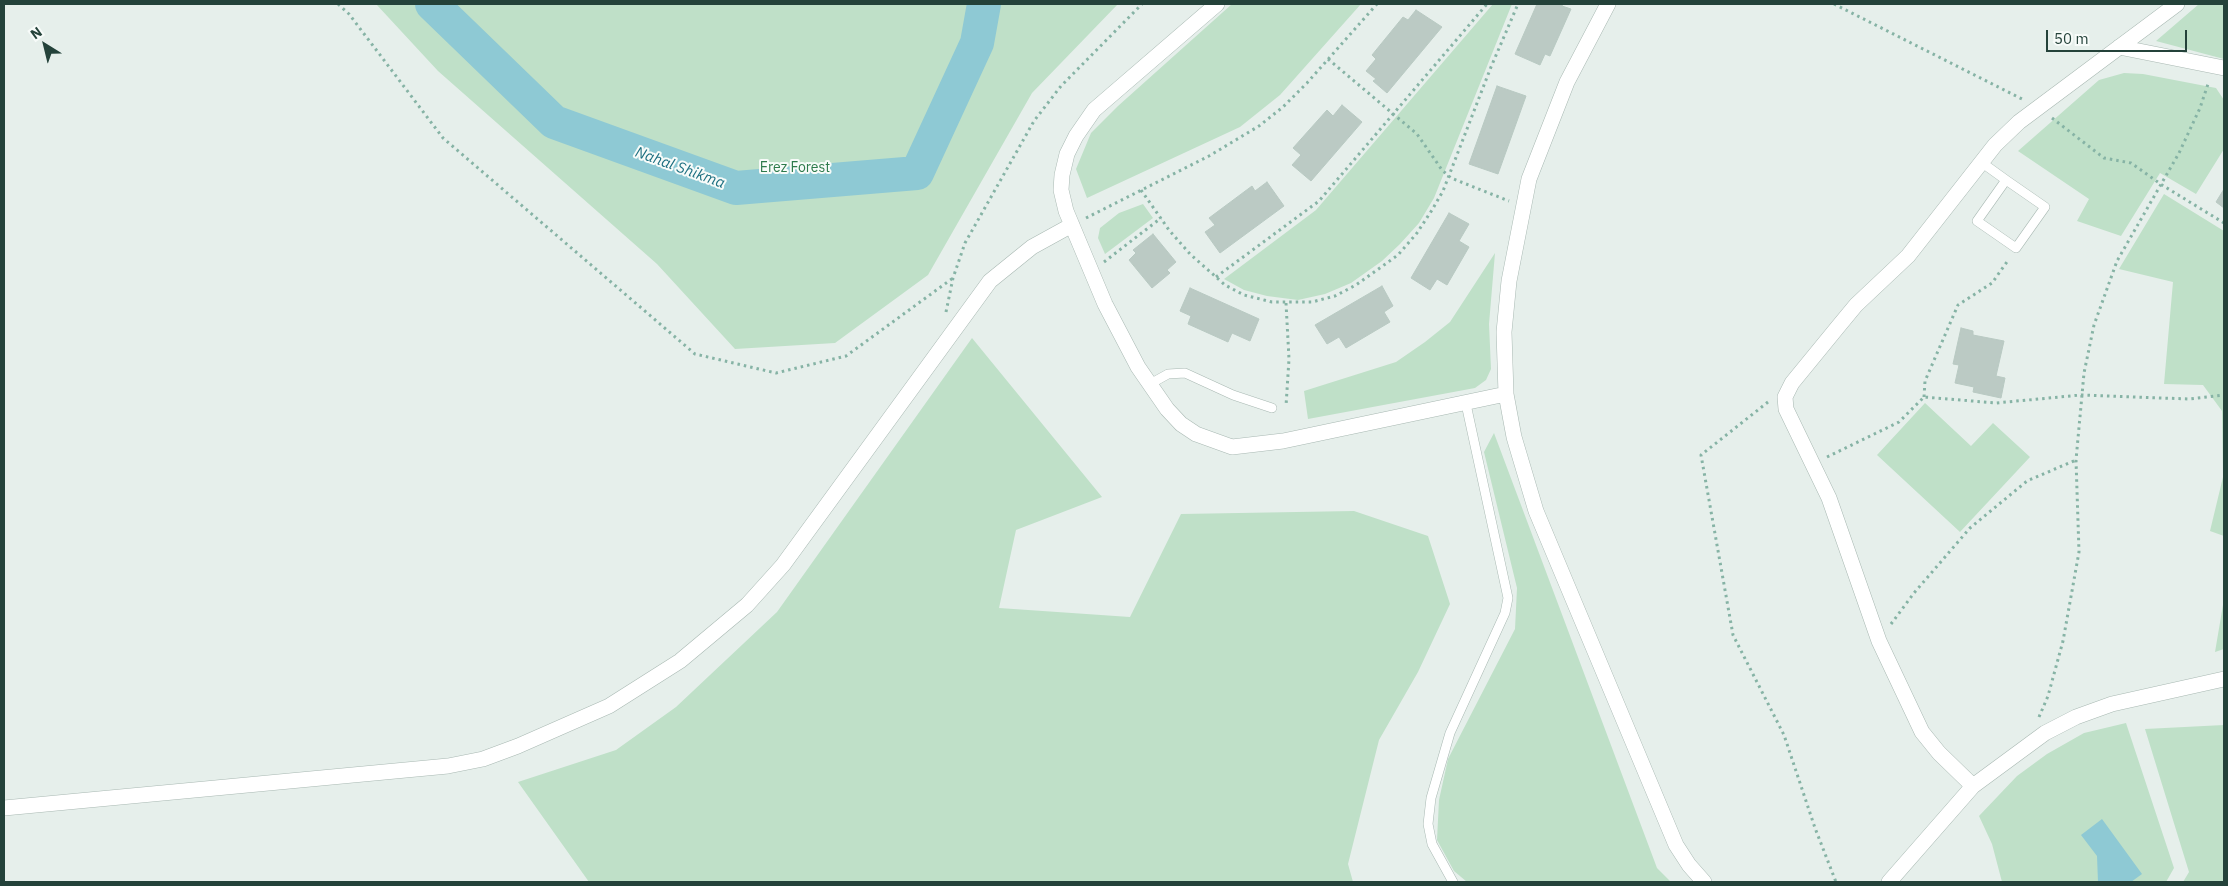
<!DOCTYPE html>
<html>
<head>
<meta charset="utf-8">
<style>
	body { margin:0 }
	#map { position:relative; width:2228px; height:886px; overflow:hidden; background:#e6efeb; font-family:"IBM Plex Sans",sans-serif }
	canvas { display:block }
	.frame { position:absolute; inset:0; border:5px solid #24423a; pointer-events:none }
	.north { position:absolute; left:20px; top:20px; width:50px; height:50px; -webkit-text-stroke:4px #f7fbf9; paint-order:stroke; rotate:324deg; font-size:14px; font-weight:700; line-height:20px; text-align:center; color:#24423a }
	.north::after { content:''; display:block; margin:auto; width:18px; height:22px; background:#24423a; clip-path:polygon(50% 0,100% 100%,50% 72%,0 100%) }
	.scale { position:absolute; left:2046px; top:30px; width:141px; height:22px; box-sizing:border-box; border:2px solid #24423a; border-top:0; padding-left:6px; font-size:15px; line-height:18px; white-space:nowrap; color:#24423a; -webkit-text-stroke:4px #f7fbf9; paint-order:stroke }
</style>
</head>
<body>
<div id="map">
<canvas width="2228" height="886"></canvas>
<div class="frame"></div>
<div class="north">N</div>
<div class="scale">50 m</div>
</div>
<script>
const ctx = document.querySelector('canvas').getContext('2d');
ctx.lineJoin = 'round';
function fill(path, color) { ctx.fillStyle = color; ctx.fill(path, 'evenodd'); }
const toPath = rows => new Path2D(rows.map(r => 'M' + r).join(''));
function trace(path, color, width, dash) { ctx.strokeStyle = color; ctx.lineWidth = width; ctx.lineCap = dash ? 'butt' : 'round'; ctx.setLineDash(dash || []); ctx.stroke(path); }
function write(font, color, halo, rows, align = 'center') {
  ctx.font = font + ' "IBM Plex Sans",sans-serif'; ctx.lineWidth = 4; ctx.setLineDash([]); ctx.textBaseline = 'middle'; ctx.strokeStyle = halo; ctx.fillStyle = color; for (const [text, x, y, turn = 0] of rows) {
    ctx.save(); ctx.translate(x, y); ctx.rotate((+turn || 0) * Math.PI / 180); ctx.textAlign = isNaN(turn) ? turn : align; if (halo) ctx.strokeText(text, 0, 0); ctx.fillText(text, 0, 0); ctx.restore();
  }
}
fill(toPath([
	[376,4,1118,4,1032,93,928,275,835,343,735,349,657,264,438,71],
	[1232,4,1361,4,1280,95,1240,127,1087,198,1076,169,1091,133,1118,106],
	[1493,4,1512,4,1434,198,1419,223,1400,244,1382,261,1351,283,1325,294,1298,300,1267,296,1244,290,1224,279,1316,210],
	[2199,4,2224,4,2224,59,2156,41],
	[2124,73,2143,74,2216,88,2224,100,2224,149,2196,194,2160,173,2121,236,2077,221,2089,199,2018,151,2099,80],
	[2164,194,2224,231,2224,536,2210,531,2223,477,2222,411,2203,385,2164,384,2173,282,2119,269],
	[1143,204,1153,218,1105,254,1098,238,1100,228,1119,213],
	[1495,253,1489,324,1491,369,1486,380,1475,388,1308,419,1304,391,1396,362,1425,342,1450,322],
	[972,338,1102,497,1016,530,999,608,1130,617,1181,514,1354,511,1428,536,1450,604,1418,672,1379,740,1348,864,1353,882,589,882,518,782,616,750,676,707,777,612],
	[1925,403,1971,446,1993,423,2030,457,1960,532,1877,455],
	[1494,433,1657,868,1671,882,1467,882,1454,871,1437,840,1439,800,1448,759,1515,629,1517,588,1484,452],
	[2224,599,2224,649,2215,652],
	[2126,723,2174,868,2166,882,2002,882,1992,844,1979,816,2017,776,2047,754,2084,733],
	[2224,725,2224,882,2183,882,2189,872,2145,729]
]), '#bfe0c8');
fill(toPath([
	[2102,819,2142,874,2131,882,2098,882,2097,856,2081,835]
]), '#8ec9d4');
trace(toPath([
	[432,4,554,122,736,188,917,173,977,43,984,4]
]), '#8ec9d4', 34);
const building = toPath([
	[1537,4,1563,4,1562,6,1571,9,1550,56,1545,54,1540,65,1515,54,1537,4],
	[1416,10,1442,27,1387,93,1373,81,1376,79,1366,71,1376,59,1372,55,1403,17,1408,20,1416,10],
	[1497,86,1526,96,1498,174,1469,164,1497,86],
	[1342,105,1362,122,1311,181,1292,165,1301,155,1293,148,1327,110,1333,116,1342,105],
	[1267,182,1284,206,1220,253,1205,232,1215,225,1209,218,1252,186,1255,191,1267,182],
	[2224,189,2224,208,2216,202,2224,189],
	[1449,213,1469,224,1459,241,1469,247,1447,285,1437,279,1430,290,1411,278,1449,213],
	[1153,234,1176,262,1167,270,1170,273,1152,288,1129,260,1136,253,1133,250,1153,234],
	[1382,286,1393,306,1384,312,1390,322,1346,348,1339,337,1327,344,1315,325,1382,286],
	[1190,288,1259,319,1250,341,1232,333,1228,342,1188,324,1191,316,1180,311,1190,288],
	[1961,328,1973,331,1973,335,2004,341,1996,376,2005,378,2001,398,1973,392,1974,387,1955,383,1959,365,1953,364,1961,328]
]);
fill(building, '#bbcac4');
trace(building, '#b8c9c2', 1);
const lane = toPath([
	[1981,162,2006,180],
	[2006,180,2045,207,2016,248,1977,221,2006,180],
	[1150,384,1168,374,1185,373,1233,395,1272,408],
	[1453,882,1432,844,1428,824,1431,798,1450,733,1505,613,1508,598,1466,404]
]);
const street = toPath([
	[1217,4,1094,110,1076,136,1067,154,1062,175,1061,190,1066,211,1105,304,1138,367,1167,409,1181,424,1196,434,1232,447,1283,441,1506,394],
	[1608,4,1567,82,1529,179,1509,281,1504,332,1506,394,1514,437,1536,511,1676,845,1689,865,1704,882],
	[2119,47,2224,68],
	[1973,786,1939,753,1922,732,1879,641,1829,498,1786,409,1785,397,1792,383,1837,328,1856,305,1908,256,1995,145,2019,122,2177,4],
	[4,808,448,766,483,759,518,746,609,706,680,661,747,605,783,565,990,281,1032,247,1072,225],
	[1889,882,1973,786,2045,733,2076,717,2112,704,2224,679]
]);
trace(lane, '#a8b8b2', 10);
trace(street, '#a8b8b2', 16);
trace(toPath([
	[338,4,349,14,443,138,695,354,776,373,846,356,953,278],
	[1834,4,2024,100],
	[1328,59,1417,134,1442,170,1451,178,1509,201],
	[2052,118,2104,158,2131,163,2162,185,2224,223],
	[1141,190,1169,230,1190,254,1225,285,1244,295,1272,302,1312,302,1335,296,1356,285,1398,255,1417,233,1432,210,1443,191,1491,67,1518,4],
	[1086,218,1209,156,1259,126,1283,107,1307,83,1377,4],
	[1104,262,1161,218],
	[1216,277,1319,201,1487,4],
	[1286,303,1289,359,1286,406],
	[946,312,953,278,965,243,1034,121,1061,86,1142,4],
	[1924,397,1925,381,1958,305,1992,283,2009,259],
	[1768,402,1701,455,1733,635,1784,735,1815,828,1836,882],
	[1827,457,1899,422,1924,397,1996,403,2081,395,2189,399,2224,395],
	[1891,624,1914,593,1970,528,2027,481,2076,460],
	[2039,717,2048,696,2063,641,2079,552,2076,460,2084,373,2094,325,2117,261,2179,153,2200,108,2209,81]
]), '#86b3a5', 3, [2.5, 4]);
trace(lane, '#fff', 9);
trace(street, '#fff', 15);
write('14px', '#2d7a4b', '#f7fbf9', [
	["Erez Forest",795,168]
]);
write('italic 15px', '#1c6f80', '#f7fbf9', [
	["Nahal Shikma",680,168,20]
]);
</script>
</body>
</html>
